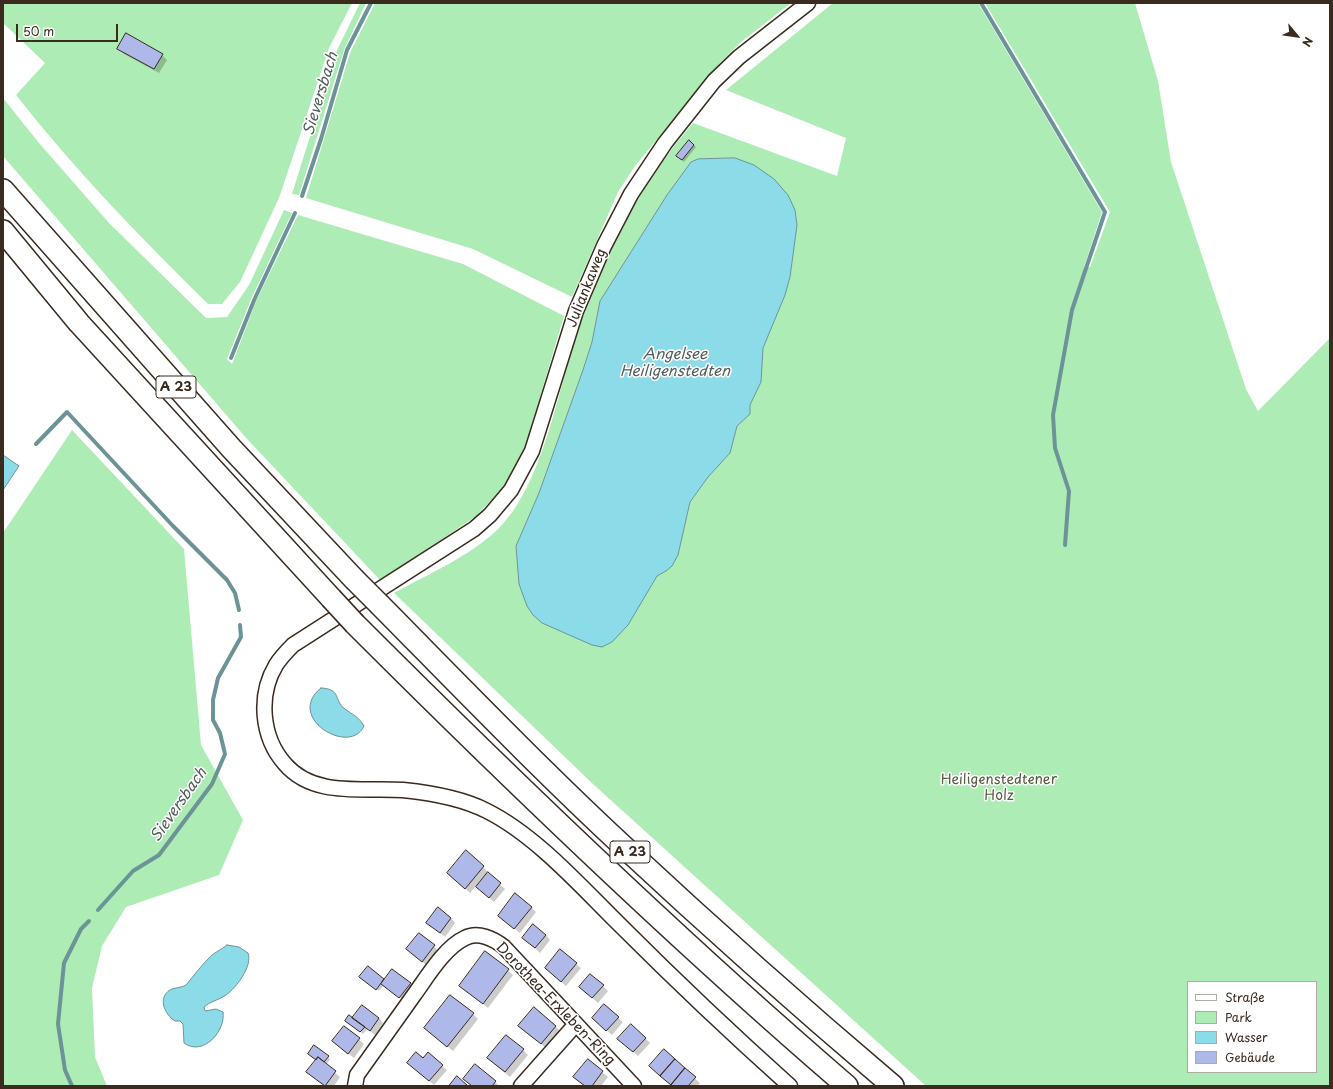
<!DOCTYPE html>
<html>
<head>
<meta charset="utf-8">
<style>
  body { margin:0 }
  #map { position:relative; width:1333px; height:1089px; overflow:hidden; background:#fff; font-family:"Playpen Sans",sans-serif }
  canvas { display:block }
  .frame { position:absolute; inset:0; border:4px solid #3b2a1e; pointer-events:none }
  .legend { position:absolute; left:1187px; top:981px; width:130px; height:92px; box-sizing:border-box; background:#fff; border:1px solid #b1aaa5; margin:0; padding:5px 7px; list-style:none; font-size:12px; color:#3b2a1e }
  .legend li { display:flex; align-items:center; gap:8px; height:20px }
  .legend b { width:20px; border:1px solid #b1aaa5 }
  .north { position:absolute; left:1277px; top:16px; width:40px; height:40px; -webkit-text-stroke:3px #fff; paint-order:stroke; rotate:119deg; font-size:11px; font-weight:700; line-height:16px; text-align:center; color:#3b2a1e }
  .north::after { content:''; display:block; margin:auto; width:14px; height:18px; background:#3b2a1e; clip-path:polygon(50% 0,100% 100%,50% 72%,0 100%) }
  .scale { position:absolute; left:16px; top:24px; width:102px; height:18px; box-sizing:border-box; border:2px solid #3b2a1e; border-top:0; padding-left:5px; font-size:12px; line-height:14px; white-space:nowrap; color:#3b2a1e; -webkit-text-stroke:3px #fff; paint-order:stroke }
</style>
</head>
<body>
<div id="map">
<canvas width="1333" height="1089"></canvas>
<div class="frame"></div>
<ul class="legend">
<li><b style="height:5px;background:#fff"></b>Straße</li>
<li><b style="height:11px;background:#adecb4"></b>Park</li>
<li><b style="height:11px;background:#8cdbe9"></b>Wasser</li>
<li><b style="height:11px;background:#aeb9e9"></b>Gebäude</li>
</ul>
<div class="north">N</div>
<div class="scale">50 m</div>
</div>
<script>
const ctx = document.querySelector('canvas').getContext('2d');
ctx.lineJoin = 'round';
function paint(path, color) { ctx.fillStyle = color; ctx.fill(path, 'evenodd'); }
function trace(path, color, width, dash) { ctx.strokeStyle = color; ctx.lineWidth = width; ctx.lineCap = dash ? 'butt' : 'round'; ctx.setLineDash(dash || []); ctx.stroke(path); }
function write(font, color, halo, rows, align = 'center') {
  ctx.font = font + ' "Playpen Sans",sans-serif'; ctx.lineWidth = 3; ctx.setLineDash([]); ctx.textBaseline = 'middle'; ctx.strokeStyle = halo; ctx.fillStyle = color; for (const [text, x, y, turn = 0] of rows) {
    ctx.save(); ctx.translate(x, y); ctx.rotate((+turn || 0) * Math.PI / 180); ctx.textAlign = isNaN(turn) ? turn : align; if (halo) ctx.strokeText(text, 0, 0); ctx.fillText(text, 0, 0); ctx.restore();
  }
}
paint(new Path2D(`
  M3,3H352L329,48L279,198L240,282L222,304H208C140,237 74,169 16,95L45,63L3,23Z
  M360,3H366L344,50L299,195L292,194L337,50Z
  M375,3H791L741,42L719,64L635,166L618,192L572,297L473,249L306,198L350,53Z
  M833,3H978L1102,212L1084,267H1090L1110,212L985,3H1135L1158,81L1171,162L1246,389L1258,411L1330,338V1086H926L593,784L394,593C428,574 471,556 499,528C546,481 560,378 582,316C606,245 644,180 693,123L837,176L846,138L726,90ZM735,158L795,210L797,225L790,277L763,348L761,382L750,405V414L737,426L730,453L708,477L690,502L678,555L666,571L657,576L636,609L519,584L516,546L539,493L583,370L592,342L600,301L667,195L691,162L698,159ZM1188,982H1316V1072H1188Z
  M3,98L39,143L109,223L206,318L227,317L249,285L284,210L292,213L252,297L227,359L232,364L257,299L298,215L463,264L564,316L525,447L506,485L476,516L381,581L247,439L3,156Z
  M72,430L184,549L201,745L243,820L219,875L126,907L102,946L92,988L95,1057L107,1086H3V533Z`), '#adecb4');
const water = new Path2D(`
  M735,158L754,165L774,179L788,195L795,210L797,225L790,277L785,295L763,348L761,382L750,405V414L737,426L730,453L708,477L690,502L678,555L672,566L666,571L657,576L628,625L612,642L602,647L592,645L542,623L533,615L527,606L519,584L516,546L539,493L583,370L592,342L600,301L667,195L691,162L698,159Z
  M3,455L19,466L3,490Z
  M321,688C342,689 333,700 345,709C353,715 359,717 364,726C350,757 284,717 321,688Z
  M227,945L239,947L248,953C253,966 236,988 226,995C219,1000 211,1001 204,1007L205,1011L216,1009L223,1012C226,1031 203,1057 184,1043L183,1024L180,1021H175C165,1015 157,998 170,990C175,987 183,988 187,984C194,975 201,966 209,958C213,953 221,950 227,945Z`);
paint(water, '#8cdbe9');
trace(water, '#6c9498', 1);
paint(new Path2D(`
  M119,49L162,55L167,60L159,73L124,54Z
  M689,141L696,147L684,162L679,158Z
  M483,867L488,872L487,873L505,889L494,902L476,886L470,893L448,873Z
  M531,907L536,912L520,933L499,916Z
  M451,918L455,923L445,937L432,927Z
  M419,934L439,951L427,966L407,949Z
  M546,935L550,940L540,953L528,942Z
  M486,953L513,975L488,1008L466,990Z
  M576,964L581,968L566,986L551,973Z
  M368,967L385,980L410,984L415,989L405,1002L384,985L379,991L363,979Z
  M603,986L608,991L598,1003L585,992Z
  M473,1014L478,1019L453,1051L425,1028Z
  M379,1018L383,1023L375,1035L367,1029L363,1034L349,1023Z
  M618,1018L623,1022L612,1035L598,1023Z
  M555,1026L560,1031L546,1048L525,1031Z
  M344,1027L364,1044L354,1058L338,1046Z
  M645,1038L650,1043L638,1056L624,1043Z
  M523,1050L528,1055L510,1077L493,1063Z
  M664,1051L700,1083L697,1086H673Z
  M328,1057L330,1059L326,1065L340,1077L334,1086H325L308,1072L317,1060Z
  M423,1060L442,1066L447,1070L434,1085L413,1067Z
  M588,1060L608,1077L601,1086H585Z
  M475,1066L495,1082L499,1086H472Z`), '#0003');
trace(new Path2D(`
  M981,3L1105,212L1072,310L1053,415L1055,448L1069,491L1065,545
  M302,196L321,139L347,50L371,3
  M231,358L255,298L295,213
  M36,444L67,412L173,526L227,580L235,593L239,610
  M98,910L133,871L159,855L212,784L225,754L220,733L213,720V700L218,678L241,637L240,625
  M72,1086L65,1070L58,1024L64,963L81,929L89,921`), '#6c9498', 4);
const building = new Path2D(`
  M126,33L163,54L154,69L117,49Z
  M689,140L694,145L682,160L676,156Z
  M466,850L484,866L465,889L447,873Z
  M488,872L501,883L489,898L476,887Z
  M515,893L532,907L514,929L498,916Z
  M438,907L451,918L440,933L426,923Z
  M533,924L546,935L535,948L522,938Z
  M419,933L435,945L422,962L406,949Z
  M560,949L577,963L561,982L545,968Z
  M485,951L509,969L483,1004L459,986Z
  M368,966L384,979L376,990L359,977Z
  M392,969L411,983L399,998L381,984Z
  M590,974L604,985L592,998L579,987Z
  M450,995L474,1013L447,1047L424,1028Z
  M604,1004L619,1017L606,1031L592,1018Z
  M362,1005L379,1018L370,1031L352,1018Z
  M534,1007L556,1026L541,1044L518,1026Z
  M349,1015L365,1027L360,1032L345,1021Z
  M631,1024L646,1038L633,1052L617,1039Z
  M344,1026L360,1038L348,1054L332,1041Z
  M506,1035L524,1049L505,1072L487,1058Z
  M314,1045L329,1056L324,1062L318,1057L316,1060L308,1054Z
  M664,1049L675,1059L660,1076L649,1066Z
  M416,1052L423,1058L428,1052L443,1065L429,1081L407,1063Z
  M318,1057L336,1071L325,1086L306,1072Z
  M588,1059L603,1071L592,1086H585L573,1077Z
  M675,1059L685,1068L671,1085L660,1076Z
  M475,1064L496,1081L492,1086H472L463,1079Z
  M685,1068L696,1077L688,1086H672L671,1085Z
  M457,1076L468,1086H449Z`);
paint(building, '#aeb9e9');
trace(building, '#3b2a1e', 1);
const minor = new Path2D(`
  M355,1086L357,1075C376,1048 395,1022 414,995C427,977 445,947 465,938C478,931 494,939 504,947L634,1086
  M521,1086L576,1024
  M790,1086C733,1035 677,982 622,927C583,889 537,836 487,811C462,798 432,793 403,790C364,787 314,798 285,764C261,737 258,695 276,665C281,657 287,651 293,645L474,529L490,515L511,490L532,451L576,311L604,246L631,194L665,143L714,81L739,57L808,3`);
const highway = new Path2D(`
  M3,190L231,448L354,579
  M3,231L79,323L331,598
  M380,605C460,686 540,769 623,846C711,928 801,1008 893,1086
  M355,624C514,783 676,939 847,1086`);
trace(minor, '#3b2a1e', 17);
trace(highway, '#3b2a1e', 24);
trace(minor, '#fff', 14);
trace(highway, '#fff', 21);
const highwayBridge = new Path2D(`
  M354,579L380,605
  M331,598L355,624`);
trace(highwayBridge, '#3b2a1e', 24, []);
trace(highwayBridge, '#fff', 21);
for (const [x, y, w] of [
  [176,387,40],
  [630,852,40]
]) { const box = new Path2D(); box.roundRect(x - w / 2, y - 11, w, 22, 3); ctx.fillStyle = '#fff'; ctx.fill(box); trace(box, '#3b2a1e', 1); }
write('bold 13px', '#3b2a1e', null, [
  ["A 23",176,387],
  ["A 23",630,852]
]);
write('14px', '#3b2a1e', '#fff', [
  ["Juliankaweg",587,288,-68],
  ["Dorothea-Erxleben-Ring",555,1004,46]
]);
write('14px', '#585a44', '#fff', [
  ["Heiligenstedtener",999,780],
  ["Holz",999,796]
]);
write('italic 15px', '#535f5b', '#fff', [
  ["Sieversbach",321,94,-73],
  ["Angelsee",675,355],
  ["Heiligenstedten",675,372],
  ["Sieversbach",179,805,-55]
]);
</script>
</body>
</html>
